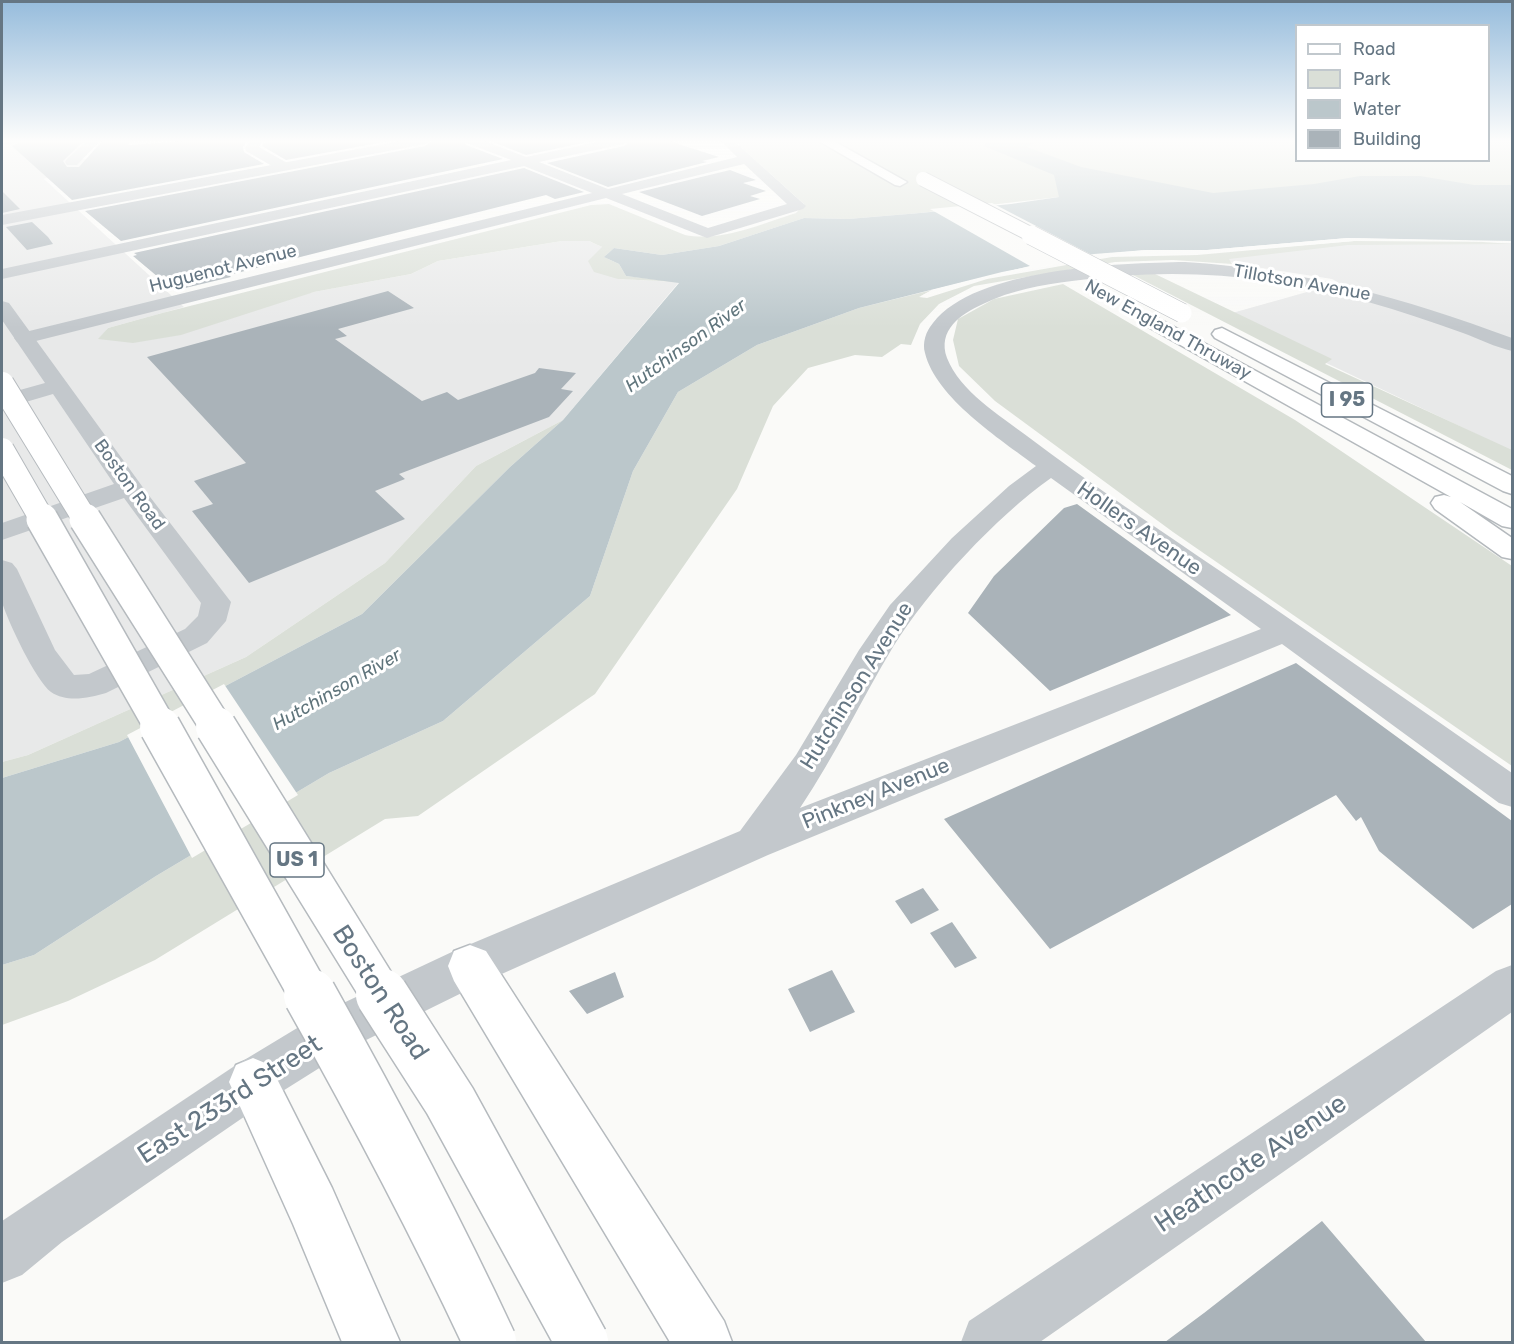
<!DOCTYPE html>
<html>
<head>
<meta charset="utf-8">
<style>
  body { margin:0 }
  #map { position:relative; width:1514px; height:1344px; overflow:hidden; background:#fafaf8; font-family:Rubik,sans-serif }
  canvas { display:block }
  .frame { position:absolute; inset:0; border:3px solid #657683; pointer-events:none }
  .legend { position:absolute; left:1295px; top:24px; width:195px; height:138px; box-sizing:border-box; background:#fff; border:2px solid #c1c8cd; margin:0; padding:8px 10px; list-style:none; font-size:18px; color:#657683 }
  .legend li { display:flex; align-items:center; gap:12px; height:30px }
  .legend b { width:30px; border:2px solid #c1c8cd }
</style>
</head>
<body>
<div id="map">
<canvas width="1514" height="1344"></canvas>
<div class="frame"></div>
<ul class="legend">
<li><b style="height:8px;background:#fff"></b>Road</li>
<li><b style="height:16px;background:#dadfd7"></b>Park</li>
<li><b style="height:16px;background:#bbc7cb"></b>Water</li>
<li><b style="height:16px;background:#aab3b9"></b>Building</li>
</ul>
</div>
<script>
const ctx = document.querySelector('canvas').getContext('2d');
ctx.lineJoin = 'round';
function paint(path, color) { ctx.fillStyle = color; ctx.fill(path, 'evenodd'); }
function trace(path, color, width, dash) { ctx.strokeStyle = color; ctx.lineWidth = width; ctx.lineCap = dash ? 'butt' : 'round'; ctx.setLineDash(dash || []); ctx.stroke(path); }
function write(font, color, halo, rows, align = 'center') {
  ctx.font = font + ' Rubik,sans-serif'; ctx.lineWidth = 6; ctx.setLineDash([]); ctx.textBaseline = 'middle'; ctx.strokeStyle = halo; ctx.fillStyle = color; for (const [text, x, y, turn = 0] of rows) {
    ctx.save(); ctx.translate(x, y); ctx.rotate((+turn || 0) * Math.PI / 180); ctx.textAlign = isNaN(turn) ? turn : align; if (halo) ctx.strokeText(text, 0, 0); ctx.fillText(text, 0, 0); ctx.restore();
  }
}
paint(new Path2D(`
  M2,140H99L81,159L160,154L152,163L70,168L44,179L184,307L108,328L99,339L314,292L411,274L438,261L562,241H589L602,247L618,279L679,282L563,420L476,466L385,563L246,657L28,755L2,762Z
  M1420,242L1512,243V451L1225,315L1339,283L1332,279L1236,264L1217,257L1348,243Z`), '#e8e9e9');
paint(new Path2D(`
  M733,140H1296V160H1488L1489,140H1512V199L1059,197L920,213L848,219L804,218L719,246L662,255L614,248L604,257L619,264L626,276L679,282L618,279L594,272L588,261L602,247L589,241H562L438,261L411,274L314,292L181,335L133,343L98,339L108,328L162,313L591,205L609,204L685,235C722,242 761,224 796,213L804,204Z
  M1354,241H1468L1512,244L1348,245L1229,259L1232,264L1173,260L1115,262L974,286L939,304L920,324L911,345L901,344L882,357L855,355L808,368L773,406L737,489L595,694L418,816L385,819L155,960L68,1001L2,1025V965L34,955L156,876L329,773L443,721L590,596L633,471L678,392L757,345L859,308L932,290L919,297L927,298L987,279L1112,257L1197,255Z
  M1153,273L1332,359L1325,364L1512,450V470L1131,274Z
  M1063,284L1295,420L1512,566V766L1173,532L995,401L959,366L953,340L958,319L994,299Z
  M563,420L510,467L362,614L119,742L2,778V762L28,755L246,657L385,563L476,466Z`), '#dadfd7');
paint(new Path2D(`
  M986,140H1041L1027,147L1081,167L1213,193L1314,184L1360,176H1420L1474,185H1512V241L1348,238L1207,250H1146L1094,254L1002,272L859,308L757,345L678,392L633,471L590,596L443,721L329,773L156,876L34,955L2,965V778L119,742L362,614L510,467L563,420L679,283L626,276L619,264L604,257L614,248L662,255L719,246L804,218L848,219L920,213L1011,204L1059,197L1054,175L984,146Z`), '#bbc7cb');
paint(new Path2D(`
  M992,203L1092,255L1146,250H1207L1348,238L1512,242L1354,241L1207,253H1146L1095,257L1002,274L921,296L932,290L1030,266L930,209Z
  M224,684L298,795L192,858L127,735Z`), '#fafaf8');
paint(new Path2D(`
  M62,140H85L63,161L67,167H79L103,140H132L128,145L201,140H248L243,147L244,152L264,164L72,200L12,146L20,142Z
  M266,140H395L286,160L262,146Z
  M433,140H463L466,145L503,159L121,241L85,211L425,146Z
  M488,140H597L526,155Z
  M632,140H666L719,157L702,161L707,162L608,187L547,163L624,146Z
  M524,168L584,192L555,199L546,195L229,275L231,277L181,289L164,275L158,277L133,256L137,255L134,253Z
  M730,170L756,180L743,183L766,191L750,196L760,199L702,216L639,192Z
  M2,191L20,209L2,213Z
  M32,222L48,237L53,244L27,250L6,227Z
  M388,291L414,308L338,329L347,336L335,339L422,401L447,392L458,400L535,373L539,368L576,373L561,389L573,391L549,417L399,474L405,479L375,491L405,519L249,583L192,511L213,504L194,481L246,463L147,357Z
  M1077,504L1231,615L1050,691L968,613L994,576L1064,508Z
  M1296,663L1512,821V904L1473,929L1379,851L1361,817L1356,821L1336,795L1050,949L944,819Z
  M923,888L939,910L911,924L895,901Z
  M952,922L977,958L955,968L930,933Z
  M832,970L855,1012L810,1032L788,989Z
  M615,972L624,997L587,1014L569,991Z
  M1322,1221L1426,1342H1165L1204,1313Z`), '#aab3b9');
const primary = new Path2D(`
  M470,945L486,951L724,1321L732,1342H670L454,981L448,966L454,951Z
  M253,1058L270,1065L332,1188L400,1342H342L293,1224L229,1082L236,1065Z`);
const motorway = new Path2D(`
  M817,140H832L907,182L900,186L895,185Z
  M1150,314L1512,509V528L1502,526L1460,502L1512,538V559L1502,557L1435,509L1431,503L1435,497L1444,495L1451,497L1143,324L1140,320L1143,316Z
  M1222,328L1512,476V494L1503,491L1215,338L1212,334L1215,330Z`);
trace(primary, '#b5babe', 3);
trace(motorway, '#b4b9bd', 3);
paint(new Path2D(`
  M2,140H19L17,143L2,145Z
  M88,140H101L77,165H67L65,162L67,159Z
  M251,140H264L259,147L289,164L291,167L289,170H279L246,151L245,148Z
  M465,140H482L526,157L607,140H630L624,144L539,162L608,189L737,157L720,140H733L806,206L803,209L707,238L606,198L24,344L17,342L14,338L17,334L592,193L524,166L2,279V269L511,160L467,143ZM744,164L787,204L708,228L622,194Z
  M1512,965V1012L1040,1342H961L969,1321L1496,971Z`), '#c3c8cc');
paint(new Path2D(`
  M406,140H431L425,144L2,225V215Z
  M1185,262C1301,269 1404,298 1512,338V351C1495,347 1479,339 1463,333C1432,322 1400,311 1368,302C1270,274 1173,267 1072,281C1042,285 1011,290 983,304C961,314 937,330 947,358C960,391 999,415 1027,436C1090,484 1157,528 1223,573C1319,639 1416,706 1512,773V807L1499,803L1282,644L768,855L486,981L356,1045L270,1099L62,1242L22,1275L2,1283V1221L236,1065L322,1013L454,951L740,831L796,755L859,650L890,605L952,538L1009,486L1036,466C1000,439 936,398 925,353C922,343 926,331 933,323C975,268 1119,263 1185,262ZM1051,478L1261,629L800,808C835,756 861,700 893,647C928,590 997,516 1051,478Z
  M2,301L9,303L147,493L231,602L226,621L207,643L106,693C89,698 67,703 51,692C36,681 8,622 2,602C0,590 2,573 2,560L12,563L17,569L55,650L74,675L89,674L185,629L198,616L201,603L124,498L2,540V523L114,484L53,394L2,409V395L45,383L2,320Z`), '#c3c8cc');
paint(primary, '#fff');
paint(motorway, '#fff');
const primaryBridgeFar3 = new Path2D(`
  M2,384L86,521
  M2,450L43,521`);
const primaryBridgeFar2 = new Path2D(`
  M42,519L161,728
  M85,519L217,728`);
const primaryBridgeFar1 = new Path2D(`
  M160,727L311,997
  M216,727L383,997`);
const primaryBridge = new Path2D(`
  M310,995C374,1109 435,1224 490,1342
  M382,995L450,1101L582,1342`);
const motorwayBridgeFar1 = new Path2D(`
  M923,179L1034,236`);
const motorwayBridge = new Path2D(`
  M1031,235L1182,313`);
trace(primaryBridgeFar3, '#b5babe', 26, []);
trace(primaryBridgeFar2, '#b5babe', 34, []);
trace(primaryBridgeFar1, '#b5babe', 43, []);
trace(primaryBridge, '#b5babe', 55, []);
trace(motorwayBridgeFar1, '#b4b9bd', 16, []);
trace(motorwayBridge, '#b4b9bd', 20, []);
trace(primaryBridgeFar3, '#fff', 24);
trace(primaryBridgeFar2, '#fff', 31);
trace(primaryBridgeFar1, '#fff', 40);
trace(primaryBridge, '#fff', 52);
trace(motorwayBridgeFar1, '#fff', 14);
trace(motorwayBridge, '#fff', 19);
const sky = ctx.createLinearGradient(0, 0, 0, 328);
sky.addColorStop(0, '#96bcdc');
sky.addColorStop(0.43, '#fdfdfc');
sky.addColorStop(1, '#fdfdfc00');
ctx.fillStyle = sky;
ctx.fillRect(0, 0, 1514, 328);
write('18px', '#657683', '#fff', [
  ["Huguenot Avenue",223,269,-14],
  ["Tillotson Avenue",1302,283,10],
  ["New England Thruway",1168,330,29],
  ["Boston Road",129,485,54]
]);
write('italic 18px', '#60757c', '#fff', [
  ["Hutchinson River",686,346,-36],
  ["Hutchinson River",337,690,-30]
]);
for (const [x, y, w] of [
  [1347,400,51],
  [297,860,54]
]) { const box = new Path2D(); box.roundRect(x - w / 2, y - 17, w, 34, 4.5); ctx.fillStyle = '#fff'; ctx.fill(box); trace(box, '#657683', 1.5); }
write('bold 20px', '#657683', null, [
  ["I 95",1347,400],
  ["US 1",297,860]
]);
write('21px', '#657683', '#fff', [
  ["Hollers Avenue",1139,529,35],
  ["Hutchinson Avenue",857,686,-58],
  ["Pinkney Avenue",876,794,-22]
]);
write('26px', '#657683', '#fff', [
  ["Boston Road",380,993,57],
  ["East 233rd Street",230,1100,-33],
  ["Heathcote Avenue",1251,1164,-34]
]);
</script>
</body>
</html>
